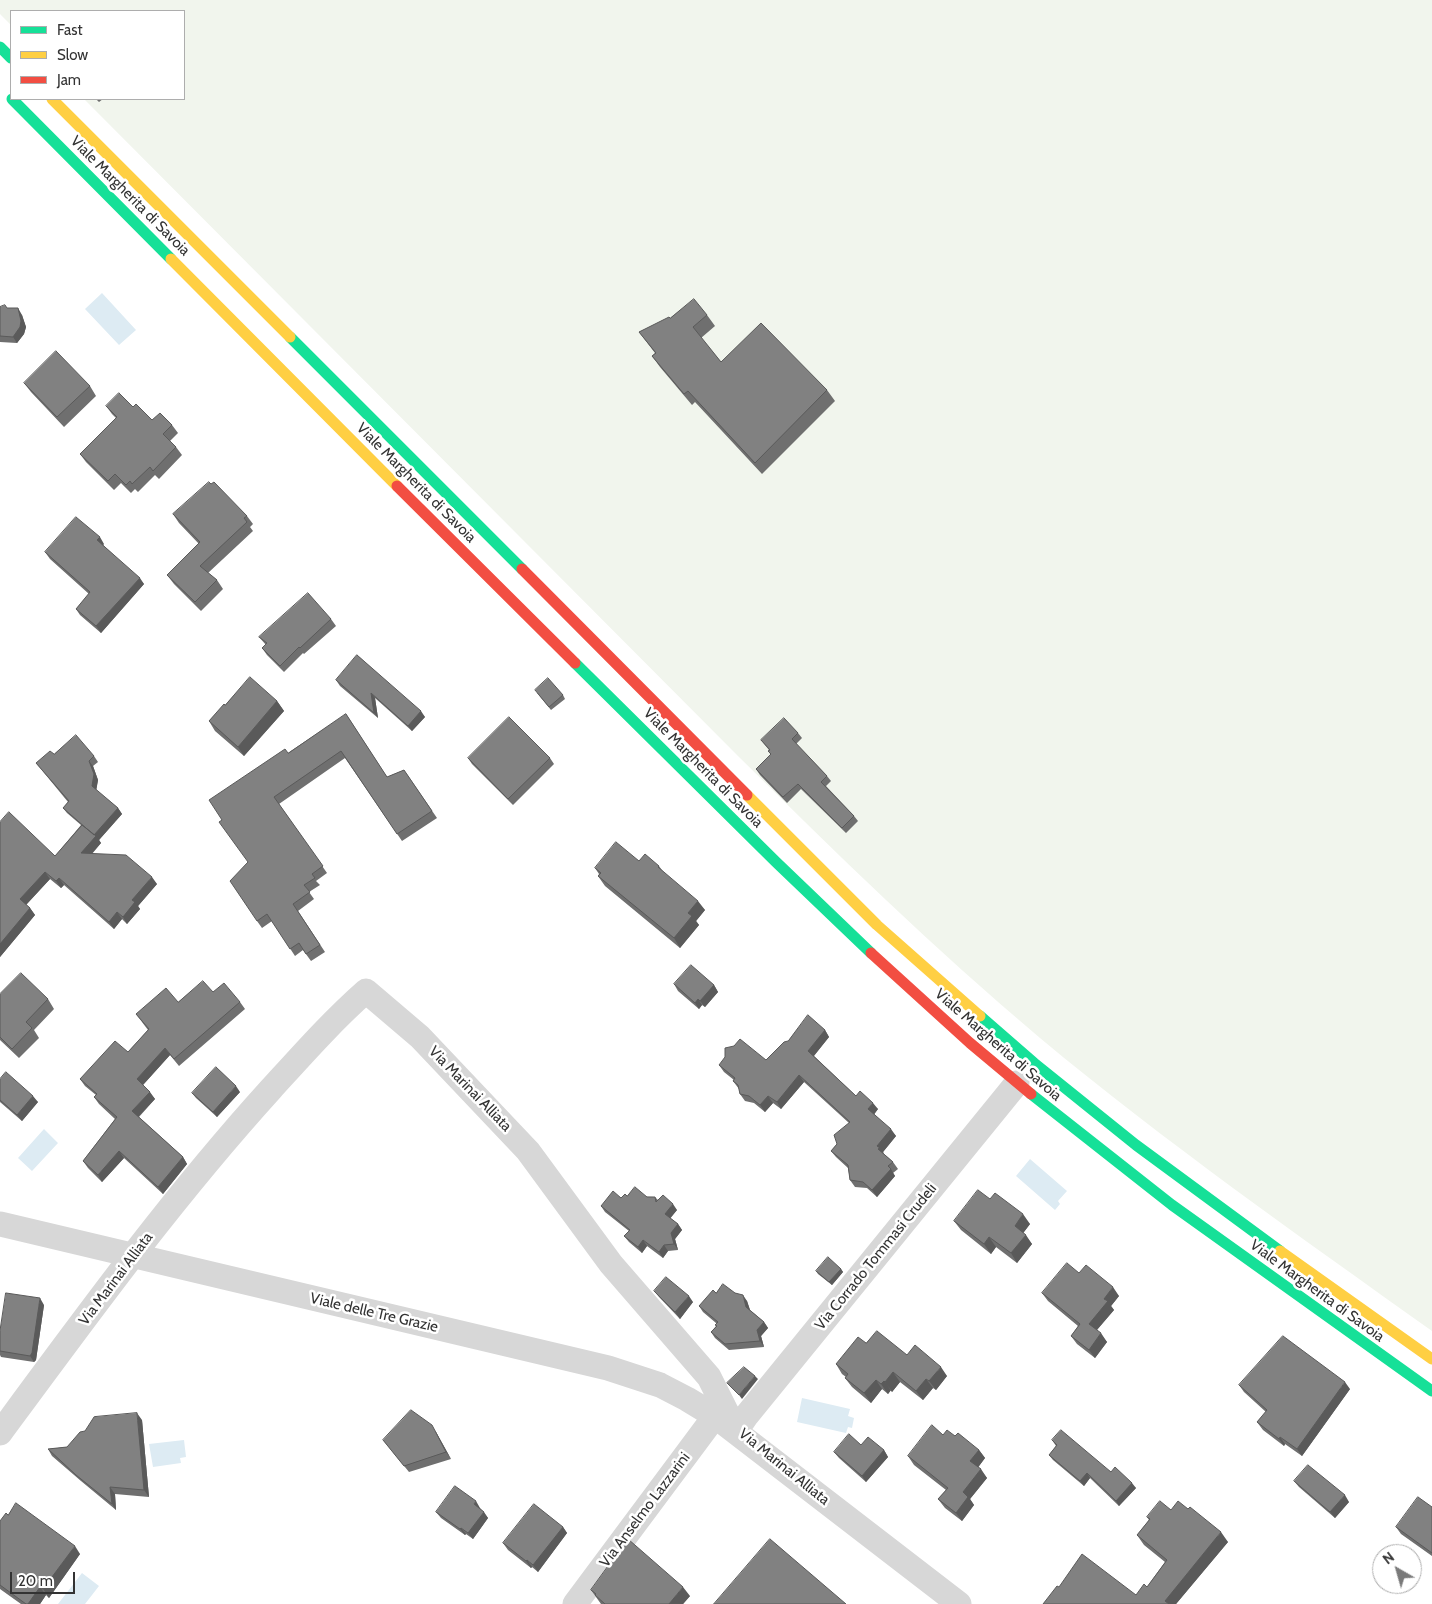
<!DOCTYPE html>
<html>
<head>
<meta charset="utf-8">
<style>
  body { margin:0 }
  #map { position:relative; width:1432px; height:1604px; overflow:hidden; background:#fff; font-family:Cabin,sans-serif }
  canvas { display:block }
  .legend { position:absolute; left:10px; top:10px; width:175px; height:90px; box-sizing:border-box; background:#fff; border:1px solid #adadad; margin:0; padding:6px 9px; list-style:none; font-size:15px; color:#333 }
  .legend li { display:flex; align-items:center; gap:10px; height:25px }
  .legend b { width:25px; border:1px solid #adadad }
  .north { position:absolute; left:1372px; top:1544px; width:50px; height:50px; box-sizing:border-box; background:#fff; border:1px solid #adadad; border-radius:50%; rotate:322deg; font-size:14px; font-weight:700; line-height:20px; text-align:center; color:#333 }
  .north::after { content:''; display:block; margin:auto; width:18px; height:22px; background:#7a7a7a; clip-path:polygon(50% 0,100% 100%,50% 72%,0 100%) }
  .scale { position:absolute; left:10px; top:1572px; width:65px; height:22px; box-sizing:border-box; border:2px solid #333; border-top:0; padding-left:6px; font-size:15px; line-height:18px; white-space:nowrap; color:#333; -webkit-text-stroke:4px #fff; paint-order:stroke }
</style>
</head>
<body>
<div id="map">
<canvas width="1432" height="1604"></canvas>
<ul class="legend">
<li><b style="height:6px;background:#16e098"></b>Fast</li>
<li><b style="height:6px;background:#ffcf43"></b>Slow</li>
<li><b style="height:6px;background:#f24e42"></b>Jam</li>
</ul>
<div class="north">N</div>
<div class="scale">20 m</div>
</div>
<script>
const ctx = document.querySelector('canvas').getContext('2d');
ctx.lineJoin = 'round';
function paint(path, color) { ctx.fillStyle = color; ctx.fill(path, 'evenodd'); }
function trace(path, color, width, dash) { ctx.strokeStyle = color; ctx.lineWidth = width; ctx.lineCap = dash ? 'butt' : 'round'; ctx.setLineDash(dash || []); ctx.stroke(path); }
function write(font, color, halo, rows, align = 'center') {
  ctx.font = font + ' Cabin,sans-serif'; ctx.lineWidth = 5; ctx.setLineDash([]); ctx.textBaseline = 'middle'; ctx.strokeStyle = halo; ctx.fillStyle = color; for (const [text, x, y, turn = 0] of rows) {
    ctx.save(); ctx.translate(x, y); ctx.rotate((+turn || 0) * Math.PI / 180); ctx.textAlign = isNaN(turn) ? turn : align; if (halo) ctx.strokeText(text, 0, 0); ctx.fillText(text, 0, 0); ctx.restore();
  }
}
paint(new Path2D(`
  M0,0H1432V1331C1299,1236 1165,1142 1040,1038C934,949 836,853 738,756L84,99H184V11H11V25L0,14Z`), '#f1f5ed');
paint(new Path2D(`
  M102,293L136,330L119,345L85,309Z
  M44,1129L58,1143L32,1171L18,1158Z
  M1030,1159L1067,1191L1058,1201L1060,1204L1055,1210L1016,1176Z
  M802,1398L850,1409L848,1416L854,1418L852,1428L848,1427L846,1433L797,1422Z
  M184,1440L186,1457L180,1458L181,1463L153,1467L149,1444Z
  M82,1573L99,1586L85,1604H58Z`), '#ddebf3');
trace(new Path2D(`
  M0,1224L608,1368L660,1385L687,1399L715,1416L959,1604
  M736,1431L747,1415L1017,1083
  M0,1433C87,1315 173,1197 271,1089C302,1055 332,1021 366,991L420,1037L528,1151L611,1264L709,1377L736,1431
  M575,1604L715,1416`), '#d7d7d7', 25);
trace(new Path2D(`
  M0,47L11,58
  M12,99L171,259
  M290,337L522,569
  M575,663L776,862L871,953
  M980,1016L1034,1063L1136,1145L1280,1251
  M1031,1094L1172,1205L1432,1391`), '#16e098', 11);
trace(new Path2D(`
  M52,99L290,337
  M171,259L397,486
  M747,795L877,925L980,1016
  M1280,1251L1432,1359`), '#ffcf43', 11);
trace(new Path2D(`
  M397,486L575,663
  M522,569L747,795
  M871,953L970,1043L1031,1094`), '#f24e42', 11);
paint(new Path2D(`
  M96,99H103L99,102Z
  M0,307L7,308L22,315L26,327L24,334L17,343L0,342Z
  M707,315L715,326L701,338L721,362L827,390L835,401L762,474L695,402L692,405L660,367L652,356L655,353L639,332L670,318Z
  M24,383L90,386L96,396L64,427L31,392Z
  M106,406L133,407L152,420L172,425L178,433L170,441L176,447L182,455L159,479L155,475L138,492L135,489L131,493L121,483L114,490L86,462L80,454L116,418L112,414Z
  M211,484L247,516L253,524L250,527L253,531L208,573L217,580L223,589L201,611L174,584L167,575L199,544L179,523L173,514Z
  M104,544L103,545L144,584L101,633L80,615L76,609L89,594L50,559L45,552Z
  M331,619L336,626L304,654L303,653L284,672L267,655L262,648L266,645L259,637Z
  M357,655L425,717L412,731L375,698L378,718L340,686L336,680Z
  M537,693L563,695L565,699L551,710Z
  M277,701L284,711L244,756L215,731L209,721L225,705Z
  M346,714L387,777L404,770L437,818L402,841L345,758L279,804L327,873L316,881L320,885L309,892L314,899L298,911L325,952L311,961L303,950L295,956L272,921L262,928L257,921L248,862L288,753Z
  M798,733L802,738L796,744L827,776L831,781L826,786L854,816L858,821L846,833L801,789L787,803L760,775L756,769L771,755L768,751L769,750L761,740Z
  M54,754L94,756L98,762L93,766L98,780L96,790L118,808L122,814L99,840L101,843L92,854L157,884L138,906L140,909L127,924L122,919L114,929L64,885L61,888L50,879L26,905L30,908L35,915L0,957V822L55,856L81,825L67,813L63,808L68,802L36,763Z
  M468,758H550L554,764L513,805L472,764Z
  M639,861L659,866L664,873L705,910L696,921L699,925L680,948L605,886L598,876L599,874L595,868Z
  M674,984L714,985L718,992L705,1007L702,1005L699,1009L678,991Z
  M213,992L240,1002L245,1009L179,1066L170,1055L143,1085L155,1099L139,1117L183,1157L187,1164L163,1194L124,1158L102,1182L88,1168L83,1161L115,1119L99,1104L94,1097L96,1095L85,1086L80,1079L128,1052L148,1030L136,1014Z
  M0,994L48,999L54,1009L34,1030L39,1038L19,1058L0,1040Z
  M825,1030L829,1037L814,1056L856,1096L878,1109L874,1114L896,1136L883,1152L884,1154L893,1162L898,1169L893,1173L895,1176L877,1197L867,1188L855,1187L850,1180L848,1168L836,1157L831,1151L837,1144L849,1123L804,1082L781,1109L773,1103L765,1112L754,1103L745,1101L740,1094L739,1089L733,1081L734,1080L724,1072L719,1065L766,1060Z
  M0,1079L38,1102L22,1121L0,1102Z
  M240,1092L217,1117L196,1098L192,1093Z
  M627,1196L655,1197L658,1200L677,1210L670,1218L678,1224L682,1230L675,1239L678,1250L668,1251L663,1258L647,1246L642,1253L629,1242L624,1236L629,1231L605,1212L601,1206Z
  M990,1199L1030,1224L1023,1233L1032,1244L1017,1263L996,1247L991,1254L961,1230L954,1221Z
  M841,1269L843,1272L832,1285L818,1274L816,1271Z
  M1079,1273L1119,1296L1111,1306L1114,1310L1097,1330L1107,1342L1095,1358L1077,1344L1071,1336L1078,1326L1048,1301L1042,1293Z
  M654,1291L693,1302L680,1319L659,1297Z
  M716,1293H735L747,1301L750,1310L764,1322L768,1328L761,1336L764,1347L729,1350L715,1338L711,1332L716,1326V1323L703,1312L699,1306Z
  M44,1305L36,1360L34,1362L1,1357L0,1355V1331Z
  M866,1343L907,1355L947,1376L936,1390L933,1388L923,1400L900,1382L892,1392L891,1390L888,1394L882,1389L871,1403L852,1387L845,1378L846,1377L842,1374L836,1364Z
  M1239,1385L1350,1389L1302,1456L1285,1444L1284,1446L1263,1430L1257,1422L1266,1412L1244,1392Z
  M142,1420L149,1497L115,1494L116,1510L81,1481L52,1456L48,1449L67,1447L85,1431Z
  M436,1432L451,1459L409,1472L383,1440Z
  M943,1435L955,1436L979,1450L985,1458L978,1467L987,1478L970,1499L974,1505L962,1521L945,1508L938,1499L946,1490L914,1465L908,1456Z
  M1052,1440L1111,1472L1136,1488L1119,1506L1090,1478L1084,1486L1053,1460L1049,1455L1056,1446Z
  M861,1445L884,1450L888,1457L866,1482L839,1458L834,1452Z
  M1294,1481L1349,1502L1335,1518L1299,1487Z
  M1432,1507V1556L1401,1534L1396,1527Z
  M480,1508L488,1518L473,1539L466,1534L465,1535L441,1518L436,1512Z
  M1171,1510L1228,1542L1176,1604H1043L1059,1587L1136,1595L1147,1587L1165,1562L1144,1545L1137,1535L1149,1520L1147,1517Z
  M0,1521L80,1554L49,1598L46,1595L40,1604H21L0,1589Z
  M563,1527L567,1533L538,1572L532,1567L531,1568L508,1550L503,1543Z
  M591,1590L690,1596L683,1604H601Z`), '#6f6f6f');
paint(new Path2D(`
  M18,308L22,315L26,327L24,334L17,343L13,337Z
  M100,537L104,544L102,546L97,540Z
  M140,578L144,584L101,633L96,626Z
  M371,693L375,698L378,718L374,713Z
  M277,701L284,711L244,756L238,747Z
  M421,711L425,717L412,731L408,726Z
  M89,761L93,766L98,780L96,792L92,786Z
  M118,808L122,814L99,840L101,843L86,860L81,853L94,835Z
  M45,872L50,879L25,906L20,899Z
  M152,877L157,884L138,906L140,909L127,924L123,917L132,900Z
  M59,878L64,885L61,888L56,881Z
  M698,901L705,910L696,921L699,925L680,948L674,938L688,913Z
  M30,908L35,915L0,957V944Z
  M117,912L122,919L114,929L109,922Z
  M714,985L718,992L705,1007L700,1001Z
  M698,999L702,1005L699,1009L695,1003Z
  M825,1030L829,1037L812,1058L808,1051Z
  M165,1048L170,1055L142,1086L137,1079Z
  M799,1075L804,1082L781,1109L777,1102Z
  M236,1086L240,1092L217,1117L213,1112Z
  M150,1092L155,1099L137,1118L132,1111Z
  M33,1096L38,1102L22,1121L17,1115Z
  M768,1096L773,1103L765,1112L760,1105Z
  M873,1103L878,1109L873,1116L868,1109Z
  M891,1129L896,1136L883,1152L884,1154L878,1149L877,1146Z
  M119,1151L124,1158L102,1182L98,1175Z
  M183,1157L187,1164L163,1194L158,1187Z
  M891,1169L895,1176L877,1197L872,1190Z
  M673,1204L677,1210L669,1220L665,1214Z
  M1023,1214L1030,1224L1021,1236L1015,1226Z
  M678,1224L682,1230L675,1239L678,1250L674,1244L671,1233Z
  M1026,1235L1032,1244L1017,1263L1011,1253Z
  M989,1237L996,1247L991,1254L984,1244Z
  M643,1240L647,1246L642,1253L638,1247Z
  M664,1245L668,1251L663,1258L659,1252Z
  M841,1269L843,1272L832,1285L829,1282Z
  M1113,1287L1119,1296L1111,1306L1114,1310L1095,1332L1089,1324L1104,1299Z
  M743,1295L747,1301L751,1313L746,1307Z
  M689,1296L693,1302L680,1319L675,1312Z
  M40,1298L44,1305L36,1360L34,1362L30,1356Z
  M764,1322L768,1328L761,1336L764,1347L760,1341L757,1330Z
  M1101,1333L1107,1342L1095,1358L1089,1350Z
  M941,1367L947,1376L936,1390L929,1381Z
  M893,1372L900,1382L892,1392L885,1382Z
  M755,1376L758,1379L742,1399L739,1395Z
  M926,1379L933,1388L923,1400L916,1391Z
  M876,1380L882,1389L871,1403L864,1393Z
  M884,1381L891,1390L888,1394L881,1384Z
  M1345,1382L1350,1389L1302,1456L1297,1449Z
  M137,1413L142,1420L149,1497L144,1490Z
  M432,1425L436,1432L451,1459L446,1452Z
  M1280,1437L1285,1444L1284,1446L1279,1439Z
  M884,1450L888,1457L866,1482L862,1476Z
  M979,1450L985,1458L977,1469L970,1461Z
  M981,1469L987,1478L970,1499L974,1505L962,1521L956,1513L963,1492Z
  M1087,1473L1090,1478L1084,1486L1080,1481Z
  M1132,1483L1136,1488L1119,1506L1116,1501Z
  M110,1487L115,1494L116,1510L112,1504Z
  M1345,1495L1349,1502L1335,1518L1330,1512Z
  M476,1501L480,1508L478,1510L474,1504Z
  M484,1512L488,1518L473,1539L468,1533Z
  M563,1527L567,1533L538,1572L533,1565Z
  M461,1528L466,1534L465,1535L460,1529Z
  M1221,1532L1228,1542L1176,1604H1167L1165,1601Z
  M75,1546L80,1554L49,1598L43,1589Z
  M527,1560L532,1567L531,1568L526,1561Z
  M40,1587L46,1595L40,1604H28Z
  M683,1587L690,1596L683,1604H669Z`), '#5a5a5a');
const building = new Path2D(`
  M694,299L707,315L693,327L721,362L761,323L827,390L755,463L688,391L684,394L652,356L656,353L639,332L669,317L670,318Z
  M5,305L7,308H18L21,321L20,327L13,337L0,336V307Z
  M56,351L90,386L57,417L24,383Z
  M119,393L133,407L136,404L152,420L160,413L172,425L163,434L176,447L153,471L150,467L132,484L130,481L126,485L115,474L108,481L80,454L117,417L106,406Z
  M209,482L211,484L214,482L247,516L244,518L247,522L200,566L217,580L195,602L167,575L200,542L173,514Z
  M76,517L100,537L97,540L140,578L96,626L76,609L90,592L45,552Z
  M308,593L331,619L300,648L299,647L280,666L262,648L267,643L259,637Z
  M357,655L421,711L408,726L371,693L374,713L336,680Z
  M250,677L277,701L238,747L209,721L224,704L225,705Z
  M548,678L563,695L549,707L535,690Z
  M346,714L387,777L404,770L432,811L397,834L341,751L274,797L323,866L312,874L315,878L304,885L310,892L293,904L320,945L306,954L299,943L290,949L267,914L257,921L230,881L248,862L219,822L222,820L209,800L285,749L288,753Z
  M509,717L550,758L508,799L468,758Z
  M784,718L798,733L792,739L827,776L821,782L854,816L842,828L798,784L783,797L756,769L771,754L768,751L770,750L761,740Z
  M76,735L94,756L89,761L94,774L92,786L118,808L94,835L63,808L69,801L36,763L50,751L54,754Z
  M9,812L55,856L82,825L96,836L81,853L126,855L152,877L132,900L135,902L123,917L117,912L109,922L59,878L56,881L45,872L20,899L30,908L0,944V822Z
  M616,842L639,861L645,854L659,866L658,867L698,901L688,913L692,916L674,938L598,876L601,873L595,868Z
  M691,965L714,985L700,1001L698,999L695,1003L674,984Z
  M21,973L48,999L26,1022L32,1028L12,1049L0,1037V994Z
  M203,981L213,992L224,983L240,1002L174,1059L165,1048L137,1079L150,1092L132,1111L183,1157L158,1187L119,1151L98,1175L83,1161L117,1117L94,1097L97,1094L80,1079L115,1041L128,1052L149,1029L136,1014L166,988L178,1002Z
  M808,1015L825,1030L808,1051L856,1096L860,1091L873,1103L868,1109L891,1129L877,1146L880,1148L878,1149L893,1162L888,1166L891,1169L872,1190L863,1182L850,1180L848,1165L831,1151L837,1144L834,1135L850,1122L799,1075L777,1102L768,1096L760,1105L749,1096L740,1094L738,1085L733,1081L735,1078L719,1065L725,1057V1048L734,1046L740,1039L766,1060L784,1042L788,1041Z
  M216,1067L236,1086L213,1112L192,1093Z
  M6,1072L33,1096L17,1115L0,1100V1079Z
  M635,1187L647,1197H655L656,1202L663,1195L673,1204L665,1214L678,1224L671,1233L674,1244L664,1245L659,1252L643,1240L638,1247L624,1236L630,1230L601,1206L613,1191L621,1198L625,1194L627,1196Z
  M978,1190L990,1199L995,1193L1023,1214L1015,1226L1026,1235L1011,1253L989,1237L984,1244L954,1221Z
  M828,1257L841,1269L829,1282L816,1271Z
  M1067,1263L1079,1273L1086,1265L1113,1287L1104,1299L1108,1301L1089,1324L1101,1333L1089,1350L1071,1336L1080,1324L1042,1293Z
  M666,1277L689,1296L675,1312L654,1291Z
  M723,1284L735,1293L743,1295L746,1307L764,1322L757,1330L760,1341L725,1344L711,1332L717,1326L715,1325L718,1322L699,1306L713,1290L716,1293Z
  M6,1293L40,1298L32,1353L30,1356L0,1351V1331Z
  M877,1331L907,1355L915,1345L941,1367L929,1381L926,1379L916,1391L893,1372L885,1382L884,1381L881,1384L876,1380L864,1393L845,1378L848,1374L836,1364L858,1337L866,1343Z
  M1283,1336L1345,1382L1297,1449L1280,1437L1279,1439L1257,1422L1267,1410L1239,1385Z
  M744,1367L755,1376L739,1395L727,1383Z
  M411,1410L432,1425L446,1452L404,1466L383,1440Z
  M137,1413L144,1490L110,1487L112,1504L76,1475L48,1449L67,1447L80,1432L85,1431L94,1417Z
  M932,1425L943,1435L947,1430L955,1436L958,1433L979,1450L970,1461L981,1469L963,1492L968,1497L956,1513L938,1499L948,1488L908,1456Z
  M1061,1430L1111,1472L1115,1467L1132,1483L1116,1501L1087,1473L1080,1481L1049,1455L1057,1445L1052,1440Z
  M849,1434L861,1445L868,1437L884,1450L862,1476L834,1452Z
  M1308,1465L1345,1495L1330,1512L1294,1481Z
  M455,1486L476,1501L474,1504L484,1512L468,1533L461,1528L460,1529L436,1512Z
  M1418,1497L1432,1507V1553L1396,1527Z
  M1160,1501L1171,1510L1178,1501L1188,1509L1190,1507L1221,1532L1165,1601L1169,1604H1043L1057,1586L1059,1587L1082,1554L1136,1595L1144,1584L1147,1587L1167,1560L1137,1535L1150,1519L1147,1517Z
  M16,1503L75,1546L43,1589L40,1587L28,1604H26L0,1585V1521L6,1513L8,1515Z
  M534,1504L563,1527L533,1565L527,1560L526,1561L503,1543Z
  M628,1539L683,1587L669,1604H605L595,1595L596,1594L591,1590Z
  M770,1539L846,1604H714Z`);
paint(building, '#818181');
trace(building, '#5a5a5a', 1);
write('15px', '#333', '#fff', [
  ["Viale Margherita di Savoia",130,196,45],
  ["Viale Margherita di Savoia",416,483,45],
  ["Viale Margherita di Savoia",703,768,45],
  ["Viale Margherita di Savoia",998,1045,41],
  ["Via Marinai Alliata",470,1089,46],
  ["Via Corrado Tommasi Crudeli",876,1257,-51],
  ["Via Marinai Alliata",116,1279,-53],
  ["Viale Margherita di Savoia",1317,1291,36],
  ["Viale delle Tre Grazie",374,1313,13],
  ["Via Marinai Alliata",784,1467,39],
  ["Via Anselmo Lazzarini",645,1510,-53]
]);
</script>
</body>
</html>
